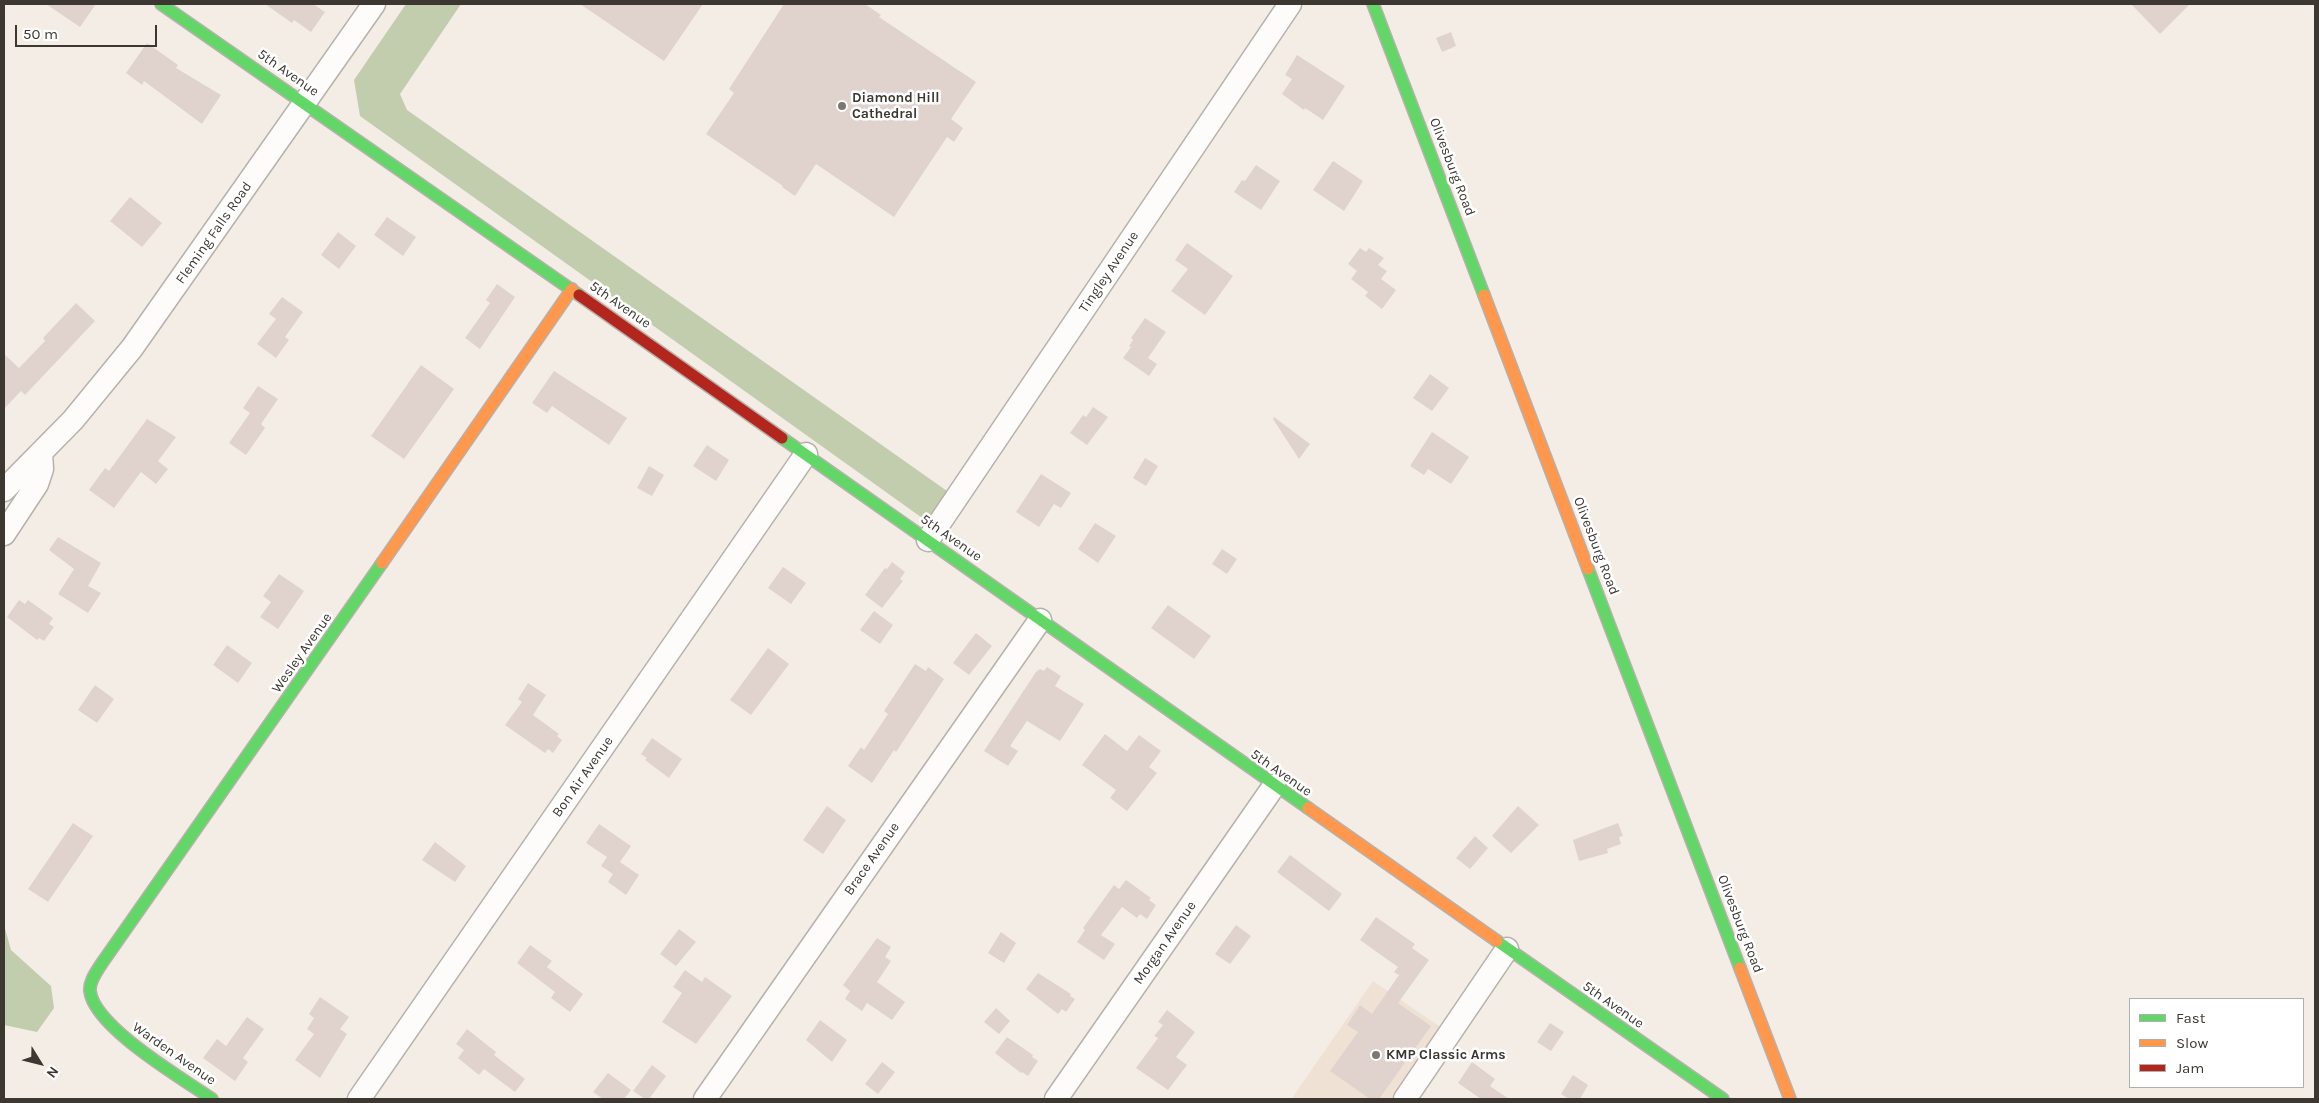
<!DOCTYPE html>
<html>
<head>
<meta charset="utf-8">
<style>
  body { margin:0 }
  #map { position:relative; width:2319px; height:1103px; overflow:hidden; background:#f4ede6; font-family:Karla,sans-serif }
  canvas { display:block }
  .frame { position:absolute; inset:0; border:5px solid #3d3732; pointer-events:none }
  .legend { position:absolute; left:2129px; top:998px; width:175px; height:90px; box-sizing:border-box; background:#fff; border:1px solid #b1afad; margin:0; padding:6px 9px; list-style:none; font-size:15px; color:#3d3732 }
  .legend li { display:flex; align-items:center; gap:10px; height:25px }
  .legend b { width:25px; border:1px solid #b1afad }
  .north { position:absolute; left:15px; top:1038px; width:50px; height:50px; -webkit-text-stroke:4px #fff; paint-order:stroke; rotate:126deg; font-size:14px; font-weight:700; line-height:20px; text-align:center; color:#3d3732 }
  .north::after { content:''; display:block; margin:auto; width:18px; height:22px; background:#3d3732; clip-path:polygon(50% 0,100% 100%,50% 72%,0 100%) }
  .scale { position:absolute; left:15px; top:25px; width:142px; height:22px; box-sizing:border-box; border:2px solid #3d3732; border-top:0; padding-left:6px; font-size:15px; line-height:18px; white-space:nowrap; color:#3d3732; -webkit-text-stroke:4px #fff; paint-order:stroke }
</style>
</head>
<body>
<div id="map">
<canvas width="2319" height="1103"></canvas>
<div class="frame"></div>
<ul class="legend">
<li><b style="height:6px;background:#63d668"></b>Fast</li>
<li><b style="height:6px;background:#ff974d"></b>Slow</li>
<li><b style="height:6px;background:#b3261e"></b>Jam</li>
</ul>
<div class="north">N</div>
<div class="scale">50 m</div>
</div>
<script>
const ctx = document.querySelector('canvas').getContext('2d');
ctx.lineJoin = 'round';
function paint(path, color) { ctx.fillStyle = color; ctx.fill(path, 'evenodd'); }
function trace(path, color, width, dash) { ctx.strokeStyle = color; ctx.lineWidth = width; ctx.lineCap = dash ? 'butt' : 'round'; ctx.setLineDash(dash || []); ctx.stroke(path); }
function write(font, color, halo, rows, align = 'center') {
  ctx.font = font + ' Karla,sans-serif'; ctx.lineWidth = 5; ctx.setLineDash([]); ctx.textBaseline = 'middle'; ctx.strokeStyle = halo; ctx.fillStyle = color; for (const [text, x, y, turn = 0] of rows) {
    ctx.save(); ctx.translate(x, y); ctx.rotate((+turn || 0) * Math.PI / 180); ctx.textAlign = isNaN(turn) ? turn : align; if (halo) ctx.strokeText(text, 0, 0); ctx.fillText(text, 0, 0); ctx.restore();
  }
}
paint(new Path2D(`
  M1373,981L1445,1030L1397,1099H1295L1292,1098Z`), '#efe2d5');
paint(new Path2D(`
  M406,4H461L400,94L407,110L947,491C948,503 935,516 925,520L360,116L354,80Z
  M4,925L11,950L51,986L54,1008L37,1032L4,1025Z`), '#c2cdad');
paint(new Path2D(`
  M46,4H96L80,27Z
  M265,4H313L325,12L311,32L294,20L292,23Z
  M580,4H703L664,61Z
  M784,4H865L881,15L879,17L976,82L951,119L963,128L954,142L947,137L894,217L816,164L795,196L782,187L783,186L706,134L734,93L729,89Z
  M2131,4H2190L2160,34Z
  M1451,32L1456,46L1442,52L1436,38Z
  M147,43L178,65L176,68L221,95L202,124L144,81L142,85L126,73Z
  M1297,55L1345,86L1323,120L1305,108L1304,110L1282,94L1292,79L1285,75Z
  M1333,161L1363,181L1344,211L1313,190Z
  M1256,165L1280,181L1261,210L1234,192L1242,180L1245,181Z
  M130,197L162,223L142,247L110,221Z
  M387,217L416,237L403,256L374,235Z
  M338,232L356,246L339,269L321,255Z
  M1187,243L1233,276L1205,315L1171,291L1188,269L1175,260Z
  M1360,248L1366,252L1369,248L1384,258L1378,265L1387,271L1381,279L1396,290L1382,309L1365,296L1368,292L1351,279L1357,271L1348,264Z
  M497,284L515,297L480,349L465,338L490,303L486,300Z
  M282,297L303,312L285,337L289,340L276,358L257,344L276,319L269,314Z
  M76,303L95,321L25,395L21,391L4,409V354L19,368L45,341L43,338Z
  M1145,318L1166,332L1148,358L1157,364L1149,376L1123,358L1131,347L1129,346L1133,340L1131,338Z
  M421,365L454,389L404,459L371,436Z
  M554,371L627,418L609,445L552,406L547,413L532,403Z
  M1430,374L1449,388L1432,411L1413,398Z
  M258,386L278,399L261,424L265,428L246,455L229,443L250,413L243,408Z
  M1093,407L1108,417L1087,445L1070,433L1083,415L1086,417Z
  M1274,417L1310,444L1299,459L1273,419Z
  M147,419L176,437L158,461L168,469L156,484L141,472L114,508L89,490L105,468L109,471Z
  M1432,432L1469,457L1451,484L1428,469L1424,475L1410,466Z
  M707,445L729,460L716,481L693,466Z
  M1145,458L1158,466L1146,486L1133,478Z
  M649,466L664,475L652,496L637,488Z
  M1041,474L1071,493L1061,508L1054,504L1039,527L1016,512Z
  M1095,523L1116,536L1098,563L1078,549Z
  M58,537L101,563L88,586L101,593L88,613L58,594L74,569L49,550Z
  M1222,549L1237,559L1227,574L1212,564Z
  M892,562L905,572L900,579L903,581L882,608L865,595L885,568L887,569Z
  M783,567L806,583L791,604L768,588Z
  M279,574L304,591L278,629L260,617L271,602L263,596Z
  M19,600L25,604L28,600L53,618L49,624L54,627L44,641L39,638L37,640L7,617Z
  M1168,605L1211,636L1194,659L1151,628Z
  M874,611L893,625L880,644L860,630Z
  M976,633L992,646L969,675L953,663Z
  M227,645L252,663L238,683L213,665Z
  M768,648L789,664L751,715L730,700Z
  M915,664L926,671L928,667L944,679L896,752L894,750L872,783L848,766L861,747L864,750L888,714L884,711Z
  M1047,667L1061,676L1055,686L1084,704L1060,741L1027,721L1010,746L1018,751L1008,766L984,751L1036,672L1040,669L1044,671Z
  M528,683L546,695L533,715L559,734L557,736L562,740L553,753L548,749L545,753L505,725L522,702L518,699Z
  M95,685L114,699L97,723L78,710Z
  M1105,734L1127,751L1139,735L1161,751L1149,767L1157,773L1127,811L1110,798L1116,790L1082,765Z
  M652,738L682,759L669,778L645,760L647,758L641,754Z
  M827,806L846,820L823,854L803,840Z
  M1518,806L1539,825L1511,853L1492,836Z
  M73,823L93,836L48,902L28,889Z
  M1618,823L1623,836L1619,837L1621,844L1607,849L1608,853L1579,861L1573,840Z
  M599,824L631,846L620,862L639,875L626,895L608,882L613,874L601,866L607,857L586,843Z
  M1475,836L1488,848L1470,869L1456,858Z
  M435,842L466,866L455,882L422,860Z
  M1290,855L1342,894L1329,911L1277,872Z
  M1126,880L1151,898L1149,900L1156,905L1147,919L1140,914L1137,918L1122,907L1101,935L1115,944L1104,960L1077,942L1085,930L1083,928L1114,885L1119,889Z
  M1376,917L1415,944L1412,948L1429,960L1398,1003L1431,1026L1379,1099H1370L1330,1071L1358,1032L1347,1025L1360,1005L1372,1014L1399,975L1394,972L1398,967L1360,940Z
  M1236,925L1251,936L1230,964L1215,954Z
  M679,929L696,942L676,966L660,954Z
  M1001,932L1016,943L1004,963L988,953Z
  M877,938L891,947L885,957L891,961L877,982L905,1002L892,1020L867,1003L862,1011L845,999L850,991L843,985Z
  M530,945L552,961L547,967L583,994L570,1012L551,998L555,992L517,963Z
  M685,970L702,982L705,977L732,996L696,1044L662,1022L682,993L673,987Z
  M1038,973L1071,994L1070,996L1075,999L1066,1012L1062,1009L1058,1014L1026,989Z
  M320,997L349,1017L340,1029L347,1034L320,1078L295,1060L314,1034L307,1029L314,1018L309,1014Z
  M996,1008L1010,1021L999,1034L984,1022Z
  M1167,1010L1195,1032L1176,1057L1187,1065L1168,1090L1136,1068L1158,1038L1154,1036L1163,1025L1158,1022Z
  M247,1017L264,1029L243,1058L248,1062L235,1081L203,1058L217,1039L226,1046Z
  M820,1020L847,1040L832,1062L806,1040Z
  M1550,1023L1564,1032L1551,1051L1537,1042Z
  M467,1029L496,1052L494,1055L525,1079L515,1092L484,1069L479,1075L458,1058L464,1050L456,1044Z
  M1007,1037L1033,1055L1032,1057L1038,1061L1028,1076L1022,1072L1021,1073L995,1053Z
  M882,1062L895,1072L878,1094L865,1084Z
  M1472,1062L1495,1079L1490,1086L1509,1099H1481L1458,1083Z
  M652,1065L666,1076L649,1099H645L633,1091Z
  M608,1073L631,1090L624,1099H603L593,1092Z
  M1573,1075L1588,1085L1580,1099H1569L1561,1094Z`), '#e0d3ce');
const street = new Path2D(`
  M4,490L73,420L132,348L374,4
  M4,534L37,484L42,469L41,453
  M928,540L1290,4
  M359,1099L806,454
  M705,1099L1040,620
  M1056,1099L1274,786
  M1405,1099L1507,949`);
const fast = new Path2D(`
  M161,4L579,295
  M1373,4L1484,295
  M782,438L1308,808
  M1588,569L1740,968
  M1497,941L1723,1099
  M212,1099C183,1079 94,1027 90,991C89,981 97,971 102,963L382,563`);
const slow = new Path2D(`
  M1484,295L1588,569
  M382,563L572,289
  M1308,808L1497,941
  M1740,968L1790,1099`);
const jam = new Path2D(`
  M579,295L782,438`);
trace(street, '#b7b1ac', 25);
trace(fast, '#b7b1ac', 14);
trace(slow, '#b7b1ac', 14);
trace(jam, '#b7b1ac', 14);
trace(street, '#fdfcfb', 22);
trace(fast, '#63d668', 11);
trace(slow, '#ff974d', 11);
trace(jam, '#b3261e', 11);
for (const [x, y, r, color] of [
  [842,106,5,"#7d7771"],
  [1376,1055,5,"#7d7771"]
]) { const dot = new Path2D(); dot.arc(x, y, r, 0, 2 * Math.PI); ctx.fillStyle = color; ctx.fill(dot); trace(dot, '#fff', 2); }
write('14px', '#3d3732', '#fff', [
  ["5th Avenue",288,73,35],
  ["Olivesburg Road",1452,167,69],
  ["Fleming Falls Road",214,233,-55],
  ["Tingley Avenue",1109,272,-56],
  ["5th Avenue",620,305,35],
  ["5th Avenue",951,538,35],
  ["Olivesburg Road",1596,546,69],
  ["Wesley Avenue",302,653,-55],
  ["5th Avenue",1281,773,35],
  ["Bon Air Avenue",583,777,-55],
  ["Brace Avenue",872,859,-55],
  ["Olivesburg Road",1740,924,69],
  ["Morgan Avenue",1165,943,-55],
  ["5th Avenue",1613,1005,35],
  ["Warden Avenue",174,1054,35]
]);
write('bold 14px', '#3d3732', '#fff', [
  ["Diamond Hill",852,98],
  ["Cathedral",852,114],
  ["KMP Classic Arms",1386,1055]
], 'left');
</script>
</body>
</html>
